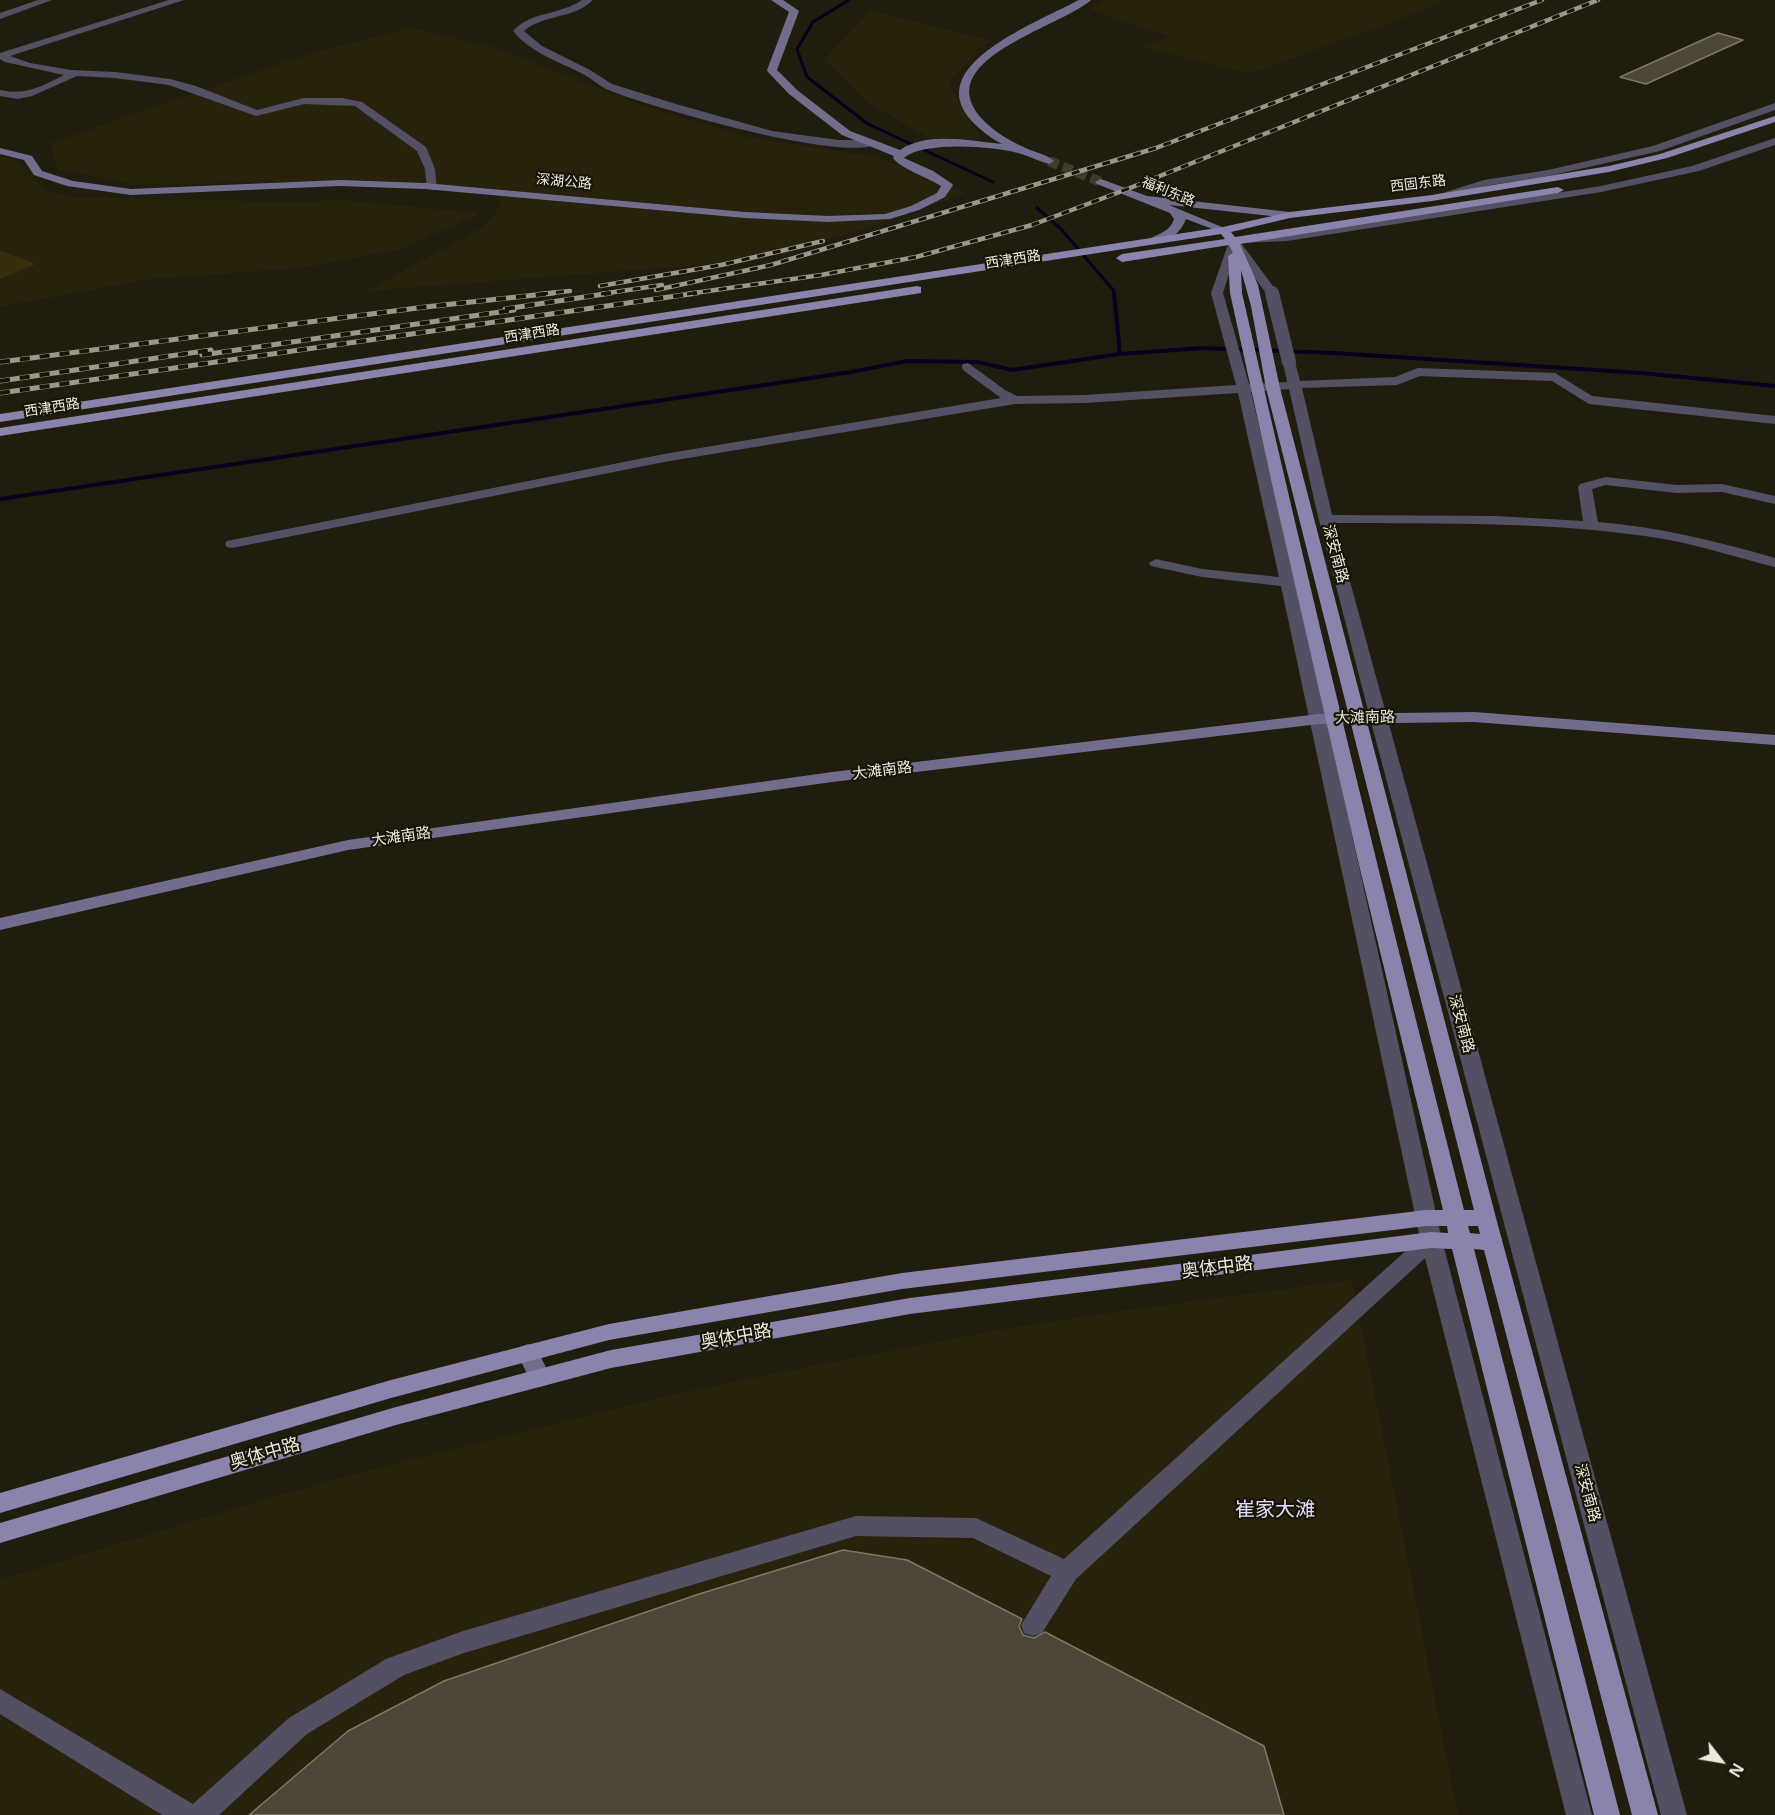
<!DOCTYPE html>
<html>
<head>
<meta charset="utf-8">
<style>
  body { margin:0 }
  #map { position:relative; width:1775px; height:1815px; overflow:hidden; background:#211d0e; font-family:"Noto Sans",sans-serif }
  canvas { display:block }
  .north { position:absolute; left:1691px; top:1731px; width:60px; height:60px; -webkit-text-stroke:4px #181406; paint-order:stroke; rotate:121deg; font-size:16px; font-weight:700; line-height:24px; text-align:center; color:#ebe8de }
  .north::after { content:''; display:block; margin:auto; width:21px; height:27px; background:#ebe8de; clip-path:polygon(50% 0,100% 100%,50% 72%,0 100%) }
</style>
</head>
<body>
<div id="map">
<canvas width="1775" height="1815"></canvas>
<div class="north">N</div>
</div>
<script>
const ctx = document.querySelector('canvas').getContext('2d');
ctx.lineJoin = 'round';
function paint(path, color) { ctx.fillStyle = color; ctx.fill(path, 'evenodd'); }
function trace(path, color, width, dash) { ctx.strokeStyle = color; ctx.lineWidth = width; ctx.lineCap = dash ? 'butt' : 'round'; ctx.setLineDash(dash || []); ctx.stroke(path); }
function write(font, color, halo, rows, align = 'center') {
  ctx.font = font + ' "Noto Sans","Noto Sans SC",sans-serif'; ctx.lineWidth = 4.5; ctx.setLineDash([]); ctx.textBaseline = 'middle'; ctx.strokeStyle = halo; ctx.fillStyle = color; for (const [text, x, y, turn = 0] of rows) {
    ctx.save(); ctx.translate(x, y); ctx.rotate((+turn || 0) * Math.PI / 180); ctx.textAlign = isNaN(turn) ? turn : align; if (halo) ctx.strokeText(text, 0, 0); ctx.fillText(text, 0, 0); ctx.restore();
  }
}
paint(new Path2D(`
  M1107,0H1446L1411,15L1249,74L1144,48L1168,37L1090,9Z
  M871,10L992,41L982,46L948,83L981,139L936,142L867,102L825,59Z
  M411,27L496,48L644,106L742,136L876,157L967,193L849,234L713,264L367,291L485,226L501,205L498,190L338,182L134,184L57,169L51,143L299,57Z
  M0,156L17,160L29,176L48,190L69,197L294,202L343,200L480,213L401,249L302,268L150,279L0,307Z
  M1352,1280L1458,1815H0V1580L249,1504L384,1466L645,1401L766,1375L1004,1329L1121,1311Z`), '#28220c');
paint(new Path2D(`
  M2,251L36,264L0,279V252Z`), '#352d0b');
trace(new Path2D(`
  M849,0L813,22L797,49L807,77L868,124L993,182
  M1037,208L1061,229L1114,291V294`), '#09001f', 3);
trace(new Path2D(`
  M1114,293L1120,354
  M0,499L851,372L907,361L978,362L1012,370L1120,354L1203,348L1335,353L1641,373L1775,386`), '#09001f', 4);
const building = new Path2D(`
  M1718,33L1743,40L1646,84L1620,77Z
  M843,1550L907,1560L1022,1619L1019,1626L1023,1635L1034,1638L1045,1632L1264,1746L1284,1815H249L348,1731L444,1681L699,1594Z`);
paint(building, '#4b4636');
trace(building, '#7c7766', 1.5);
trace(new Path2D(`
  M1049,161L1101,182`), '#3f3b2d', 10, [10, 5]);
paint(new Path2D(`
  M38,0H52L0,19V13Z
  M169,0H184L10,56L30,63L71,70L115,72L170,79L196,86L257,110L304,98H342L362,102L426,147L435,169L437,189L433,190L427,187L425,169L417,151L355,106L304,104L256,116L169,85L115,78L77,76L32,96L18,99L0,96V90C24,96 43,86 64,75L5,62L0,59V53Z
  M582,0H593C574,19 544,14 524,31L542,46L590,70L612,84L676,104L772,131L839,140H872L877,143C850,165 643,105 606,89C598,85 591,78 583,74C558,61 531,53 513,31C531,11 561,15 582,0Z
  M1775,103V110L1660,151L1548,176L1485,186L1436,200L1430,197L1484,180L1548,170L1653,146Z
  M1775,138V145L1699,171L1601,192L1287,241L1241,243L1278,293L1272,297L1268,296L1236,252L1223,293L1249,384L1287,382L1283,362L1289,358L1295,362L1300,381L1395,377L1418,368L1555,373L1592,396L1775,416V424L1589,404L1552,381L1420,376L1397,385L1302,388L1332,515L1496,516L1583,521L1578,487L1580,484L1606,477L1676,485L1722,484L1775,496V504L1722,492L1676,493L1606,485L1592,489L1598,522C1658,527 1717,541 1775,558V567C1738,558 1702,546 1664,539C1555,521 1444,524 1334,523L1687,1815H1661L1370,718L1316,508L1289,389L1251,392L1295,579L1304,581L1306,584L1304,587L1297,588L1442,1240L1592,1815H1566L1425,1258L1076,1579L1042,1633L1033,1636L1024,1633L1021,1625L1051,1576L973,1538L856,1536L464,1653L404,1675L307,1734L219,1815H162L0,1714V1689L193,1804L289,1718L386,1659L463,1631L856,1516L976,1518L1064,1559L1420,1238L1281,586L1202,577L1151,566L1149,563L1156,559L1202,569L1279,577L1238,393L1085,403L1015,404L664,462L232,548L227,547L225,544L227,541L664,454L1001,398L963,370L962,367L963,364L968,363L1005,390L1017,396L1085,395L1236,385L1211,293L1230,239L1287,235L1601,186L1692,166Z`), '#535064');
paint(new Path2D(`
  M771,0H783L799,11L777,70L797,90L850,131L900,150C926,131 972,141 1002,144C892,79 1023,29 1079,0H1091C1060,28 922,61 986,123C999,135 1014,143 1030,150C1038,153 1048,155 1054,161L1049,164C1038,161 1029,156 1018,153C994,146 923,141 904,158L933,171L951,183L953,185L945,197L919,210L890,219L828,222L745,218L425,189L340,186L131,195L67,186L34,175L24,160L0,154V148L32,156L42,171L73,181L131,189L340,180L425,183L745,212L828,216L885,214L911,206L937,193L941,186C927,177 901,169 893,158L894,156L842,135L789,94L768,72L767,70L789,12Z
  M1101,179L1147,196L1290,212L1296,215L1290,218L1169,205L1229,230L1223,233L1186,219C1181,233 1166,245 1151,242V238C1161,233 1171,230 1174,219L1170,213L1097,184L1095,182Z
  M1474,712L1775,735V745L1474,722L1319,724L832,782L348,850L0,930V918L348,840L832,772L1319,714Z
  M528,1344L536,1347L551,1378L548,1384L540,1387L532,1384L517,1353L520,1347Z`), '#726d8c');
paint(new Path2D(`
  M1775,116V122L1667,158L1609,172L1432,201L1290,218L1231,232L1235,237L1558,187L1564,190L1558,193L1240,244L1258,285L1280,388L1496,1218L1658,1815H1632L1484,1250L1474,1249L1620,1815H1594L1452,1249L1431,1248L910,1314L611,1368L396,1425L0,1543V1523L396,1407L611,1350L910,1298L1431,1232L1448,1233L1447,1226H1426L902,1289L609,1340L391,1398L0,1513V1493L391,1380L609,1324L902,1273L1426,1210H1443L1359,865L1272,484L1230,293L1228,256L1233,253L1229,245L1122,262L1116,258L1122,254L1225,239L1221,234L0,422V414L1223,227L1290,212L1432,195L1609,166L1660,154ZM1241,270L1251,306L1266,388L1474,1210H1464C1386,905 1312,600 1242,293ZM1468,1226H1478L1480,1234L1470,1233Z
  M917,286L921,287V293L0,436V428Z`), '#8a83ab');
const railFar1 = new Path2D(`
  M600,286L721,265L823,241
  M656,290L771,265L1156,148L1542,0
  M540,294L570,291
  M601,294L662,285
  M687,294L821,275L916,257L1032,225L1130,188L1598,0`);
const rail = new Path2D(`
  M505,309L611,293
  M202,355L514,310
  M0,362L425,307L554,293
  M0,381L211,350
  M0,393L697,293`);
trace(railFar1, '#9b978c', 4.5);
trace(rail, '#9b978c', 5);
trace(railFar1, '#181406', 3, [8]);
trace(rail, '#181406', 4, [10]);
trace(new Path2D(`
  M1272,293L1289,362`), '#535064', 14);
write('14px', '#ebe8de', '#181406', [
  ["深湖公路",564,182,5],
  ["西固东路",1418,184,-7],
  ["福利东路",1168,192,22],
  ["西津西路",1013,260,-9],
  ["西津西路",532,334,-9],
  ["西津西路",52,408,-9]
]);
write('15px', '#ebe8de', '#181406', [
  ["深安南路",1335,554,75],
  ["大滩南路",1365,718,-1],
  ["大滩南路",882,771,-7],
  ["大滩南路",401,837,-8],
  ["深安南路",1461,1024,75],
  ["深安南路",1587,1493,75]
]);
write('18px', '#ebe8de', '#181406', [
  ["奥体中路",1217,1268,-7],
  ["奥体中路",736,1337,-10],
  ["奥体中路",265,1454,-16]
]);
write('20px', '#e3defc', '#181406', [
  ["崔家大滩",1275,1510]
]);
</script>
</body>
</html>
